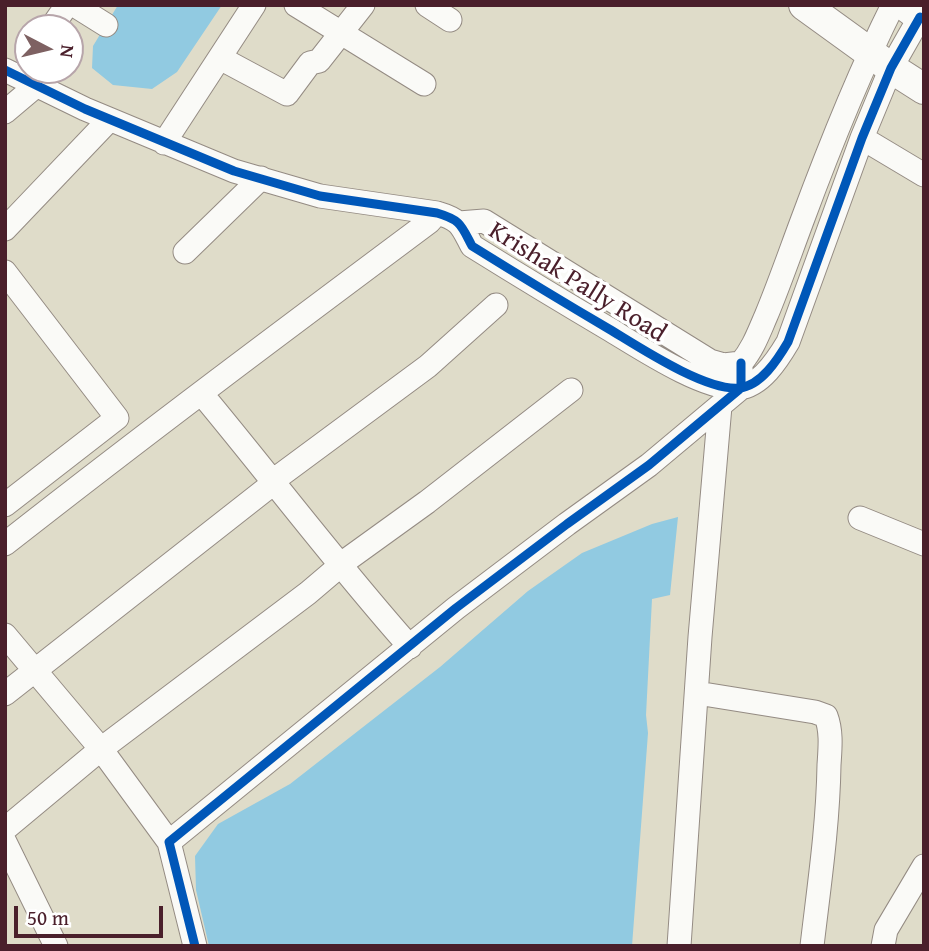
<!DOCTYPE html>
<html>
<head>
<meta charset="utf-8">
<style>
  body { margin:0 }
  #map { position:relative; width:929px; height:951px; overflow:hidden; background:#dfdcc9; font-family:"Gentium Book Plus",serif }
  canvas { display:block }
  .frame { position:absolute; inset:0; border:7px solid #4a1f2b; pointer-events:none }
  .north { position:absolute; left:14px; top:14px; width:70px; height:70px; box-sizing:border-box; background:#fff; border:2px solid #b7a5aa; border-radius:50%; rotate:97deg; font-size:19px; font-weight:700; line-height:28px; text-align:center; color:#4a1f2b }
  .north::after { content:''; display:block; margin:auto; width:24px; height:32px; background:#7e6162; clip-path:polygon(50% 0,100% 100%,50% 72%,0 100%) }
  .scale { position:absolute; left:14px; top:906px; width:149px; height:32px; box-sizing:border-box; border:4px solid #4a1f2b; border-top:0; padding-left:9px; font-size:21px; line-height:24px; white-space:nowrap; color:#4a1f2b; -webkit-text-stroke:5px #fff; paint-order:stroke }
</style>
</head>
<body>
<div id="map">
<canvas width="929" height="951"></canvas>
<div class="frame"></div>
<div class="north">N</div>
<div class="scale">50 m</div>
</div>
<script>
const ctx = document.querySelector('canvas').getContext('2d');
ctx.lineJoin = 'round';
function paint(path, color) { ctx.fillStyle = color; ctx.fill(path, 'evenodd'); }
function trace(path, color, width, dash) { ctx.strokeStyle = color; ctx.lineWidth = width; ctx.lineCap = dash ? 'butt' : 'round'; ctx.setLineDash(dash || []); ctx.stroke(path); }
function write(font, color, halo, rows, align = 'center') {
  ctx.font = font + ' "Gentium Book Plus",serif'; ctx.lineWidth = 7; ctx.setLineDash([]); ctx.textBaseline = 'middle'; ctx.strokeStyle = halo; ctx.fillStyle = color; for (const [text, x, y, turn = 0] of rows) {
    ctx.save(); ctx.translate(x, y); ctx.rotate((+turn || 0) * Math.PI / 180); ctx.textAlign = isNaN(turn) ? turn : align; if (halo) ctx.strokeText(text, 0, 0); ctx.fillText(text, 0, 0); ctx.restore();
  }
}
paint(new Path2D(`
  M118,5H222L177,72L152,89L113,85L92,68L93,46Z
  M678,517L670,595L652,599L646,715L648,733L632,946H209L196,890L195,856L218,824L290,784L440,667L528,591L582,553L652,524Z`), '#91cae1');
const minor = new Path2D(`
  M74,5L106,25
  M296,5L424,84
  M427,5L450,20
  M51,28L67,5
  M220,58L287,94L310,63L319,61L363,5
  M5,70L85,109L234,171L320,196L437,213C461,220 461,225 472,246C517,274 563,302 609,329C639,347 705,391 739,388C761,386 778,359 788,342L862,138L891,68L920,17
  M5,112L37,85
  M862,138L924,175
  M164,143L254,5
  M459,223L484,221L710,361L724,365L741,363C753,349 759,332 766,316C779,285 790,253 802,221C829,148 858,75 893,5
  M5,229L109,120
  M185,252L261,178
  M5,272L117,418L5,505
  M201,393C271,477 337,565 410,647
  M860,518L924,544
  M5,544C145,434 287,328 429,222L437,213
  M5,635L101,749L169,842
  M697,693L815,712L826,716C832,732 830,749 829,765C828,826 819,886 812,946
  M5,694L275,482L278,477L428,366L496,305
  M5,829L101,749L308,593L348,559L427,502L571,390
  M5,842L56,946
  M195,946L169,842L456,608L567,524L649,465L741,388V363
  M679,946L700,637L720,406
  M883,946L886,930L924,866`);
const major = new Path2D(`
  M804,5L891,68L924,89
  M904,5L924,20`);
trace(minor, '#948b83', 25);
trace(major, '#948b83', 32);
trace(minor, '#fafaf7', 23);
trace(major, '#fafaf7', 30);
trace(new Path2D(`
  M5,70L85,109L234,171L320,196L437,213C461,220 461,225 472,246C517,274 563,302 609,329C639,347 705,391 739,388C761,386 778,359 788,342L862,138L891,68L920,17
  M195,946L169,842L456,608L567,524L649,465L741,388V363`), '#0057b8', 9);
write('26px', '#4a1f2b', '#fff', [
  ["Krishak Pally Road",577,283,32]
]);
</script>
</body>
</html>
